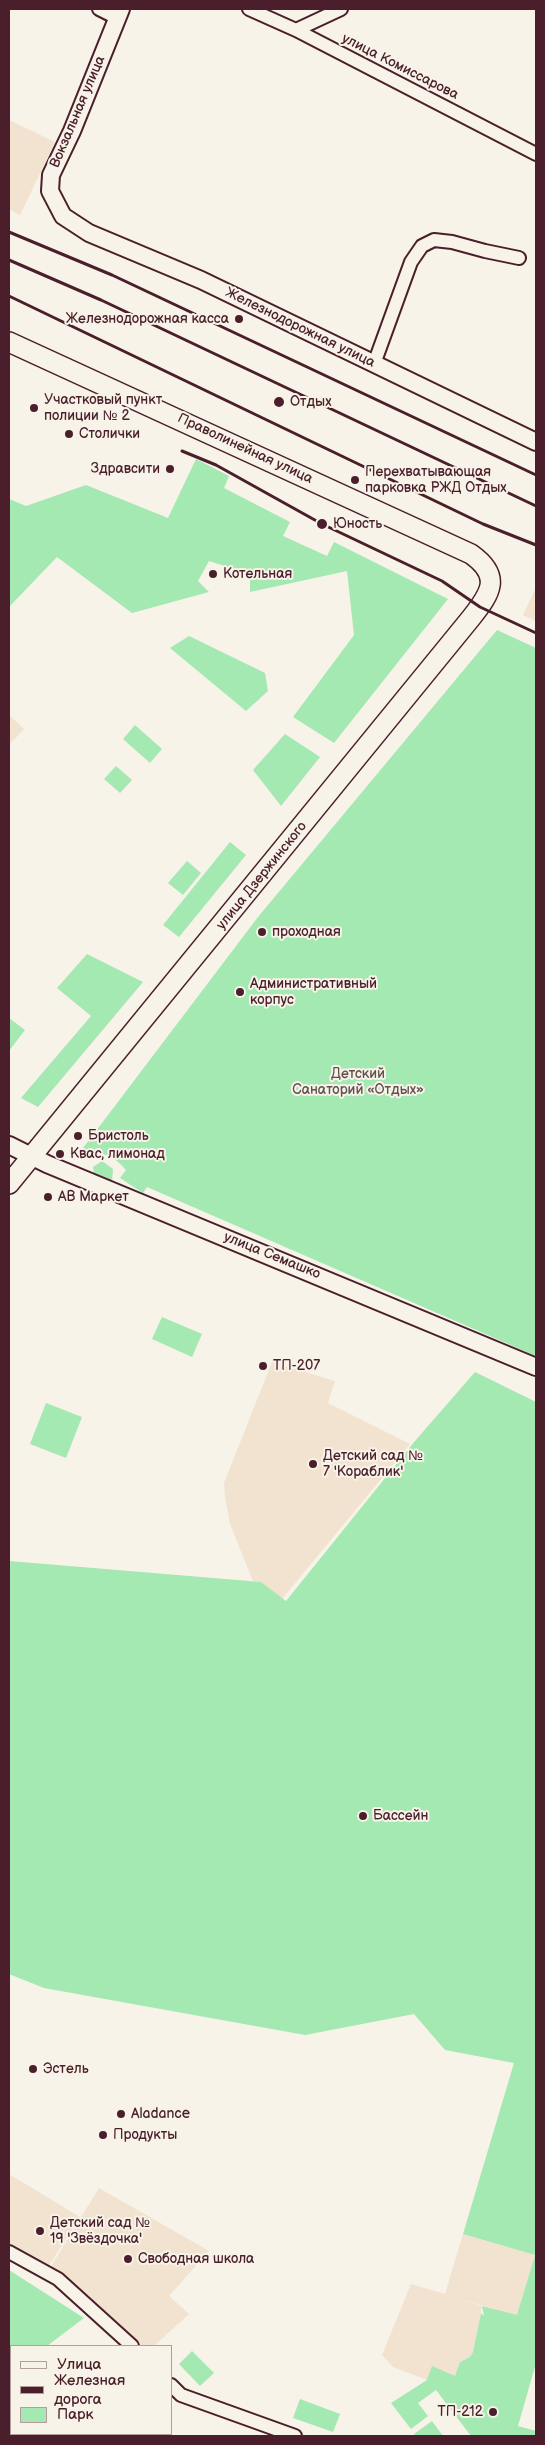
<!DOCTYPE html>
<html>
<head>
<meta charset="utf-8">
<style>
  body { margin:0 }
  #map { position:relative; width:545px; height:2445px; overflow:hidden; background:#f7f3e8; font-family:"Balsamiq Sans",sans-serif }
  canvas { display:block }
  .frame { position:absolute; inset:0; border:10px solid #4a1f2b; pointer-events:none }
  .legend { position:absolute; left:10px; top:2345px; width:162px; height:90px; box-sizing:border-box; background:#f7f3e8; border:1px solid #b29e9c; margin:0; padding:6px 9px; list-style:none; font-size:15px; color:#4a1f2b }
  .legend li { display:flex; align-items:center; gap:10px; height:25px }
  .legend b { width:25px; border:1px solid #b29e9c }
</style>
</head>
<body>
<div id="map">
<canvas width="545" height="2445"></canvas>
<div class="frame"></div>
<ul class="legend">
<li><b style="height:6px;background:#f7f3e8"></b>Улица</li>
<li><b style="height:6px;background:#4a1f2b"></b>Железная дорога</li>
<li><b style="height:14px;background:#a4e8b2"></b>Парк</li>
</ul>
</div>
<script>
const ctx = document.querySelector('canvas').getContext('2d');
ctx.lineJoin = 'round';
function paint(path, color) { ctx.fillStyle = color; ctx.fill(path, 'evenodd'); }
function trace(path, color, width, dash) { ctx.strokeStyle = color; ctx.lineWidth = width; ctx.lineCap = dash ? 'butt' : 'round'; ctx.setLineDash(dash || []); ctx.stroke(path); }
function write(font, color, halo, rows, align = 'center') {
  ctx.font = font + ' "Balsamiq Sans",sans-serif'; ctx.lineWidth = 4; ctx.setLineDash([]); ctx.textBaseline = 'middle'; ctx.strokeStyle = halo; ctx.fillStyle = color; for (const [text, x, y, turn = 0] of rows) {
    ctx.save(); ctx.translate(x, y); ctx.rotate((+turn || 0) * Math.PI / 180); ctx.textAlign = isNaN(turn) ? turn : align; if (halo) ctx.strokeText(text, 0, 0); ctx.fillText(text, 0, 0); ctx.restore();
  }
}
paint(new Path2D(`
  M9,120L55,142L20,215L9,209Z
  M536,587V621L523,615Z
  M9,715L24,729L9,745Z
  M272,1362L335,1381L328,1403L410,1444L282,1599L261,1582L253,1581L230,1524L225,1497L224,1483Z
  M9,2174L80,2217L48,2267L9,2245Z
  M99,2188L209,2251L169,2296L189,2314L154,2346H137L50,2268Z
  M463,2234L535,2255L517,2316L452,2296L482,2306L473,2352L470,2357L460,2362L455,2376L427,2380L393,2367L382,2355L411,2284L445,2294Z`), '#f2e2d0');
paint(new Path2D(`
  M196,459L229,476L224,488L290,522L283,536L327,556L334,542L448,599L334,743L293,717L354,635L347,571L250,592V574L209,561L198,581L209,592L132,613L57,557L9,607V499L26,506L86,485L168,518Z
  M497,630L536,648V1356L147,1187L143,1193L120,1178L126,1170C118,1161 106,1148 94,1158L80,1152L258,917Z
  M189,636L265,673L268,691L246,711L170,648Z
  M135,725L162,749L150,763L123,739Z
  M285,734L320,757L281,806L253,770Z
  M116,766L132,780L120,793L104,779Z
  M230,842L246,855L179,937L163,925Z
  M187,861L201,873L183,895L168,883Z
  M87,954L143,982L38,1107L21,1098L91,1016L57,988Z
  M9,1018L25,1030L9,1051Z
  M102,1161L113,1169L112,1182L108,1183L95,1178L93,1167Z
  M162,1317L202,1334L192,1357L152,1339Z
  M475,1372L536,1402V2363L518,2426L536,2431V2436H471L436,2390L418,2403L428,2416L411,2429L391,2403L427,2380L432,2366L455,2376L460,2362L470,2357L473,2352L481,2313L484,2316L482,2306L517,2315L535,2255L463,2234L514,2063L445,2050L414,2014L305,2035L44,1988L9,1974V1561L261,1582L286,1601L415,1441Z
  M46,1403L82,1417L66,1458L30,1444Z
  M9,2270L84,2318L47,2346H11V2373L9,2375Z
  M192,2351L214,2373L200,2386L179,2364Z
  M300,2399L340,2414L333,2432L293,2418Z
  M432,2421L443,2436H416L414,2434Z`), '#a4e8b2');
const minor = new Path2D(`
  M99,9L117,18
  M249,9L296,30L536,154
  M296,30L341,9
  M374,364L411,262L422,246L434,240L452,242L485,251L519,258
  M9,2252L58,2279L132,2346
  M171,2385L181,2395L295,2436`);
const tertiary = new Path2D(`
  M121,9L72,131L51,175L50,191L63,216L89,233L201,280L536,442
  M9,1145L47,1164L536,1367`);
const secondary = new Path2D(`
  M9,342L471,554C502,576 491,593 471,618L9,1184`);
trace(minor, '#4a1f2b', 16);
trace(tertiary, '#4a1f2b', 20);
trace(secondary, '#4a1f2b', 22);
trace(minor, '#f7f3e8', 12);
trace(tertiary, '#f7f3e8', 16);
trace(secondary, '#f7f3e8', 19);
trace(new Path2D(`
  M9,232L112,275L536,475
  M9,260L101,300L536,506
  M9,296L483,524L536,545
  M182,451L216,465L322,524L442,581L480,607L536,633`), '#4a1f2b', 3);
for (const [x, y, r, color] of [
  [239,319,5,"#4a1f2b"],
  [279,402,6,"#4a1f2b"],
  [34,408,5,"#4a1f2b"],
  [69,434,5,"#4a1f2b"],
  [170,469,5,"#4a1f2b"],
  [355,480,5,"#4a1f2b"],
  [322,524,6,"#4a1f2b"],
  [213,574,5,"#4a1f2b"],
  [262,932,5,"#4a1f2b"],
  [240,992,5,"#4a1f2b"],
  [78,1136,5,"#4a1f2b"],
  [60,1154,5,"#4a1f2b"],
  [48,1197,5,"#4a1f2b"],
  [263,1366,5,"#4a1f2b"],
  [313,1464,5,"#4a1f2b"],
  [363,1816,5,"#4a1f2b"],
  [33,2069,5,"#4a1f2b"],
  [121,2114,5,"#4a1f2b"],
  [103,2135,5,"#4a1f2b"],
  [40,2231,5,"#4a1f2b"],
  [128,2259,5,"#4a1f2b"],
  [493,2412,5,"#4a1f2b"]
]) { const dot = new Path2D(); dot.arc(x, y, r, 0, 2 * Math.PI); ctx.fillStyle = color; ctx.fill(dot); trace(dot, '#f7f3e8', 2); }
write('14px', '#4a1f2b', '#f7f3e8', [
  ["улица Комиссарова",400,67,27],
  ["Вокзальная улица",78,112,-67],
  ["Железнодорожная улица",300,328,26],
  ["Праволинейная улица",245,449,25],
  ["улица Дзержинского",262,876,-51],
  ["улица Семашко",272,1256,22]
]);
write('14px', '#4a1f2b', '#f7f3e8', [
  ["Железнодорожная касса",229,319,"right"],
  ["Участковый пункт",44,400],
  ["полиции № 2",44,416],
  ["Отдых",290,402],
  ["Столички",79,434],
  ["Здравсити",160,469,"right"],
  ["Перехватывающая",365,472],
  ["парковка РЖД Отдых",365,488],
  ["Юность",333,524],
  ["Котельная",223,574],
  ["проходная",272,932],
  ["Административный",250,984],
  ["корпус",250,1000],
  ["Бристоль",88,1136],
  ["Квас, лимонад",70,1154],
  ["АВ Маркет",58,1197],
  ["ТП-207",273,1366],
  ["Детский сад №",323,1456],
  ["7 'Кораблик'",323,1472],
  ["Бассейн",373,1816],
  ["Эстель",43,2069],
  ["Aladance",131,2114],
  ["Продукты",113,2135],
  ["Детский сад №",50,2223],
  ["19 'Звёздочка'",50,2239],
  ["Свободная школа",138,2259],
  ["ТП-212",483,2412,"right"]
], 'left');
write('14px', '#60514d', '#f7f3e8', [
  ["Детский",358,1074],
  ["Санаторий «Отдых»",358,1090]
]);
</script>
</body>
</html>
